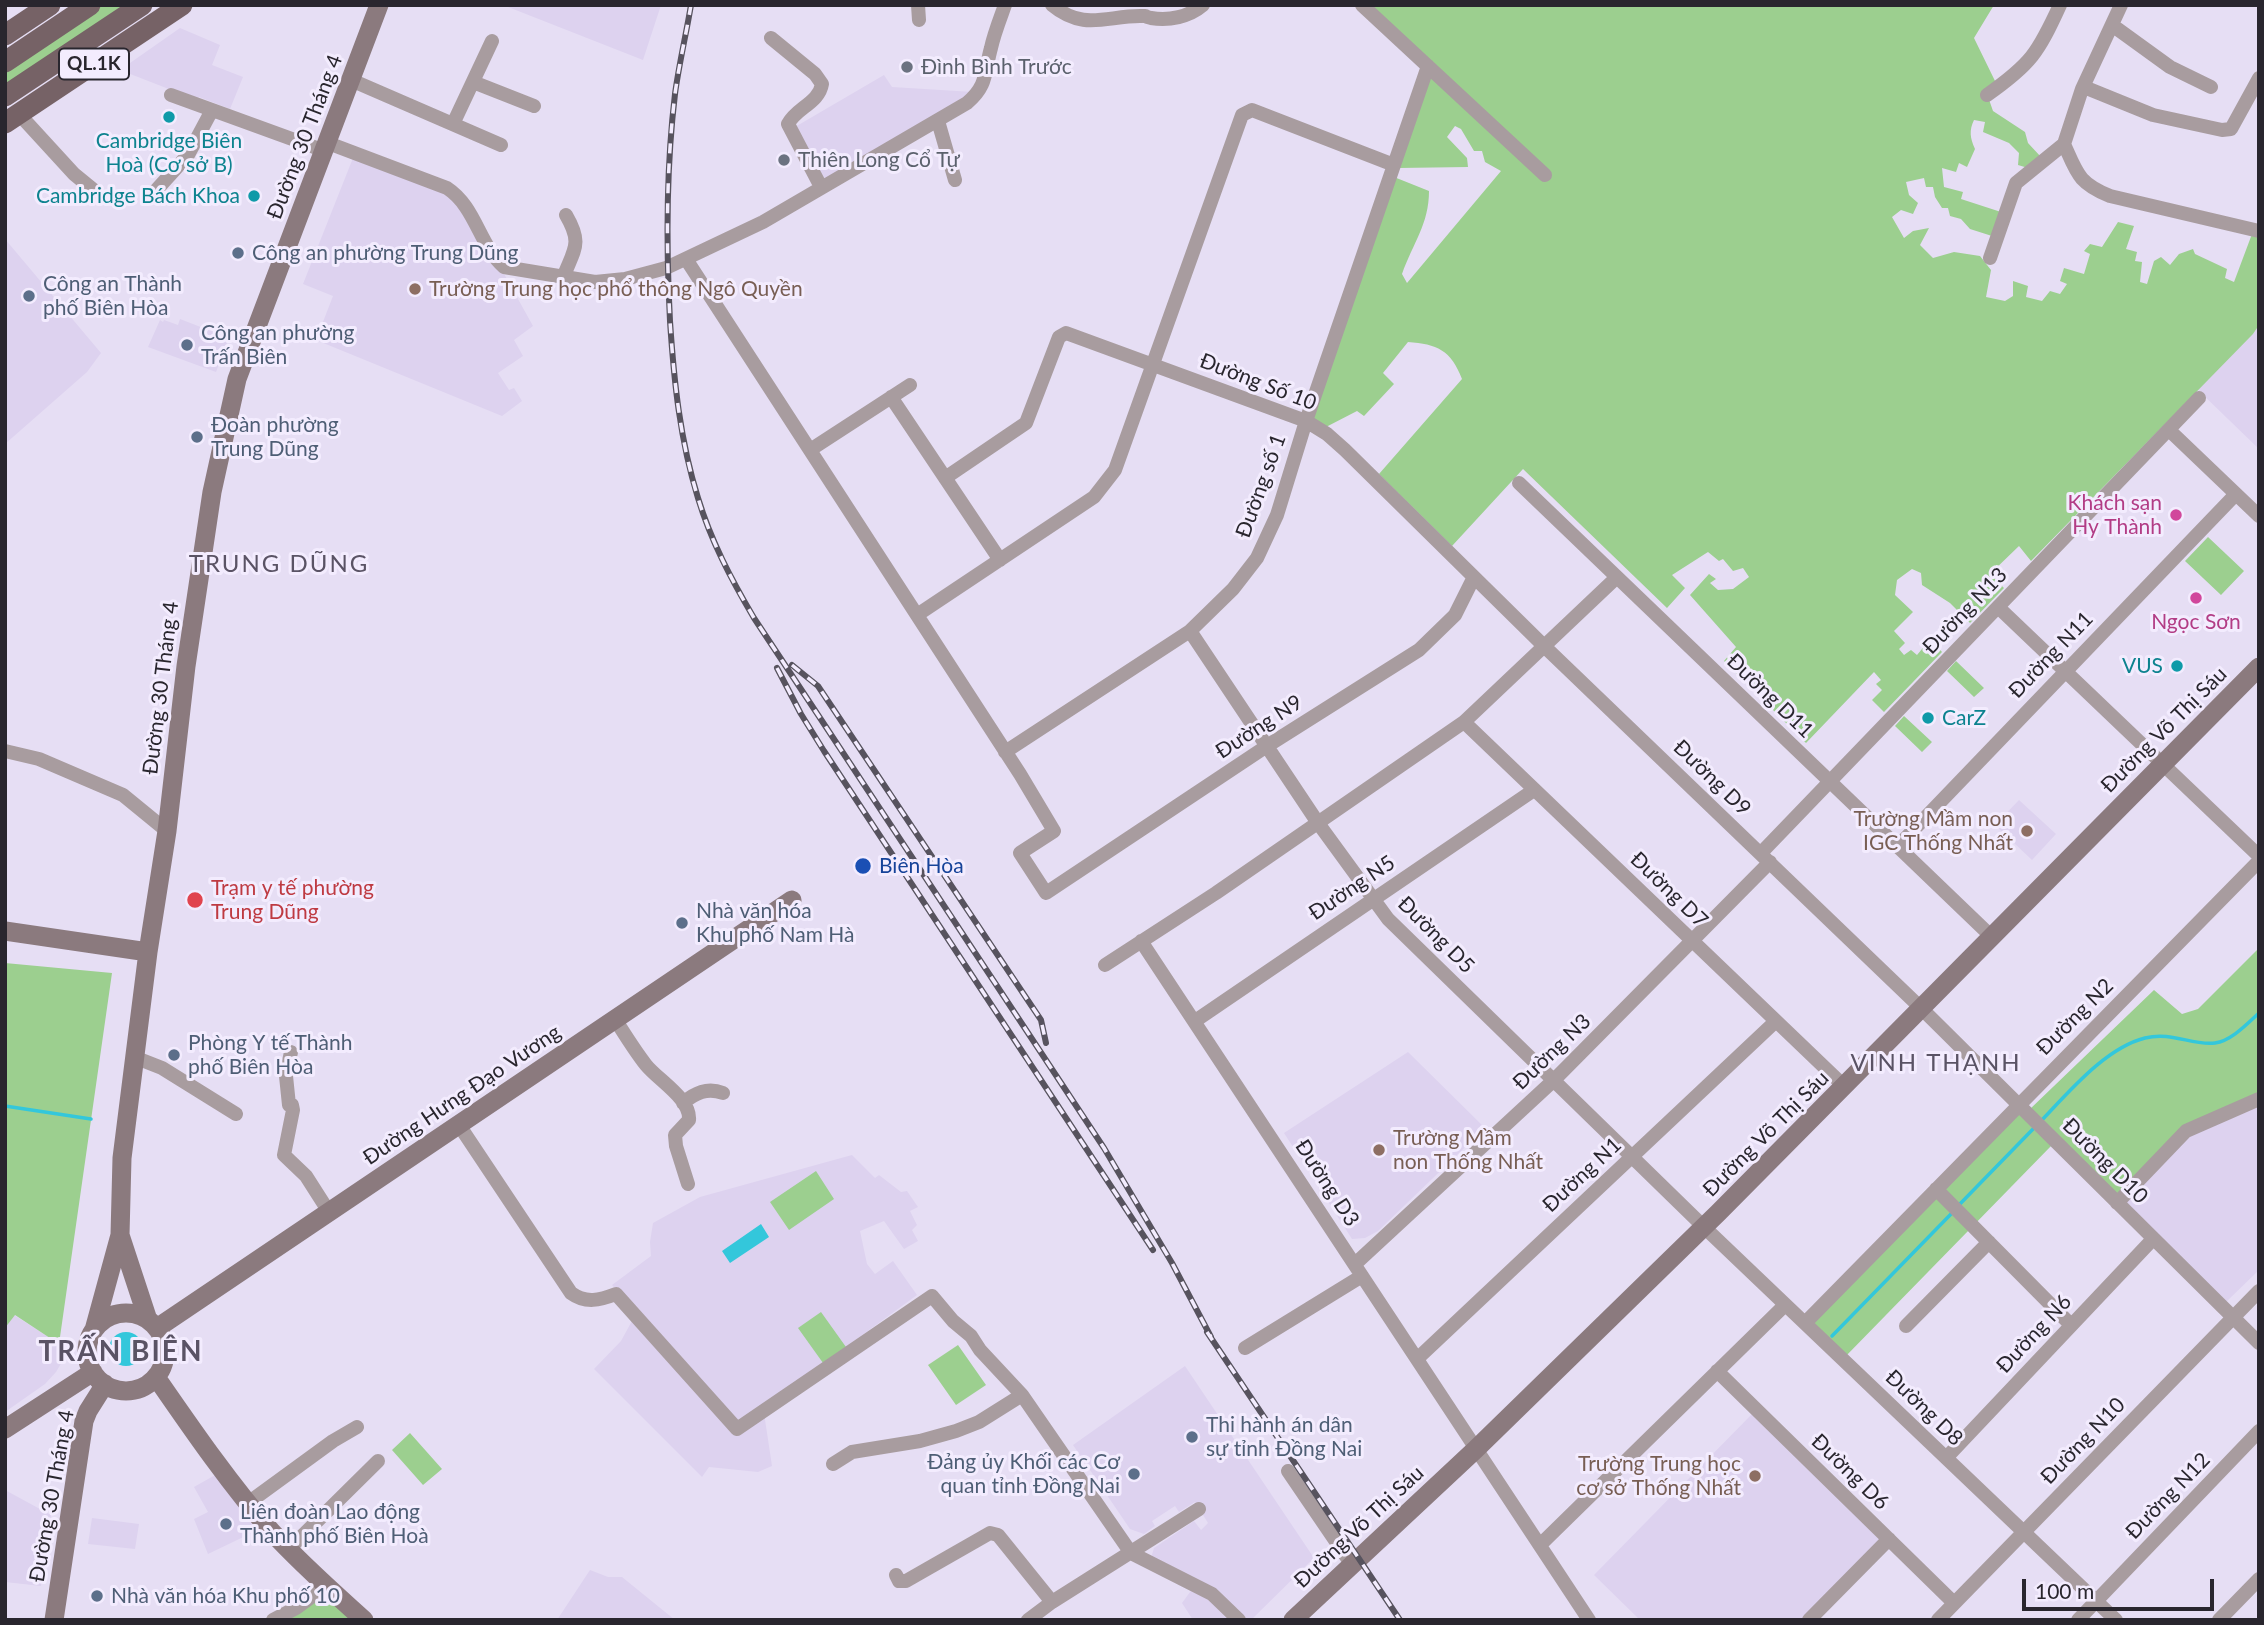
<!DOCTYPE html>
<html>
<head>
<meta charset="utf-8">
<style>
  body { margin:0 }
  #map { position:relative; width:2264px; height:1625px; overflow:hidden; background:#e6def4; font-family:Lato,sans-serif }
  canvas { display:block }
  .frame { position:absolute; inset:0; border:7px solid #29262e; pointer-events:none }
  .scale { position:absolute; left:2022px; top:1579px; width:192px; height:32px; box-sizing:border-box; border:4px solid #29262e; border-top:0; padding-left:9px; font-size:21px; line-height:24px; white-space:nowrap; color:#29262e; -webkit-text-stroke:5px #f3ecfe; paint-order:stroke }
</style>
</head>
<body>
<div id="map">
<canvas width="2264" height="1625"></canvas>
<div class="frame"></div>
<div class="scale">100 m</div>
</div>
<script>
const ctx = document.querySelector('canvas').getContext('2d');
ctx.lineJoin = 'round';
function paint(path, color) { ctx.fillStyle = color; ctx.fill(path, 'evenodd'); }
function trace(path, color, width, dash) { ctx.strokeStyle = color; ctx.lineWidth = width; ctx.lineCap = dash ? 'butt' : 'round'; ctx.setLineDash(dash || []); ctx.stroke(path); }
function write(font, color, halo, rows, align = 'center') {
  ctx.font = font + ' Lato,sans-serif'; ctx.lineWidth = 6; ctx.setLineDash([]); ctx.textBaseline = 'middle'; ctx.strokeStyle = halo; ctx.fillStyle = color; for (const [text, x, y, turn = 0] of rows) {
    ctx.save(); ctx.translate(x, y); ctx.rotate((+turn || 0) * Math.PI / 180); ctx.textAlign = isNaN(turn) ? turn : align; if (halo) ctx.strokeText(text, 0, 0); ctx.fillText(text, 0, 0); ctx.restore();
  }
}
paint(new Path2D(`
  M503,5H661L643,60Z
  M180,28L220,45L212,65L243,77L230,109L199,97L197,100L120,70Z
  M884,75L892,87L973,92L823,181L795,127Z
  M353,158L445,192L454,198L503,272L533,326L514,340L523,356L498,373L509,390L514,388L522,401L502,416L316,340L333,296L303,284Z
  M5,239L101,353L87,372L5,444Z
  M180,319L229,338L216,372L148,347L160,320L163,322L164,320L178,325Z
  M2259,325V449L2197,389L2253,334Z
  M2019,800L2056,834L2032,860L1995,825Z
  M1408,1052L1485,1128L1378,1231L1365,1238L1352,1239L1327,1200L1331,1192L1316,1169L1306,1167L1284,1133Z
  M2259,1104V1270L2225,1303L2123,1203L2189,1135Z
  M852,1155L875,1178L879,1175L901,1192L907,1191L918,1207L910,1211L917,1225L912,1230L918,1241L904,1249L884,1221L860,1231L867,1264L875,1274L893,1261L917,1295L846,1347L799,1327L823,1363L737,1425L612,1285L651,1256L650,1242L653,1223L700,1197Z
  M14,1315L69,1350L56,1372L45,1384L5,1412V1328Z
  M633,1319L735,1431L764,1413L772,1466L758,1472L709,1467L702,1477L594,1369L621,1341Z
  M1185,1366L1314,1558L1251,1620H1247L1238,1609L1151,1558L1154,1548L1194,1521L1201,1530L1208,1523L1195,1502L1179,1512L1175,1506L1152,1521L1155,1526L1144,1534L1130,1529L1073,1445Z
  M1754,1412L1882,1539L1803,1620H1640L1594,1575Z
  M217,1474L260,1529L208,1554L194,1519L208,1512L194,1487Z
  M5,1490L51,1515L41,1586L5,1582L7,1519H5Z
  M92,1518L139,1524L135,1549L88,1544Z
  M590,1570L608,1577H622L675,1620H557Z
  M1193,1588L1208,1595L1232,1620H1193L1182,1603Z`), '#ddd2ef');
paint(new Path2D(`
  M103,5H130L5,87V71Z
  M1368,5H1994L1974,38L1996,83L1986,91L1993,111L2025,132L2028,143L2041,157L2028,168L2018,165L2019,153L2009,143L1983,132L1985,122L1974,120C1969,130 1970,138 1975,149L1967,167L1959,163L1956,172L1942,168L1944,187L1963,192L1961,199L2001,212L1992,236L1970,229L1961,219L1950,216L1948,208H1942L1935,197L1933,187H1926L1924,178L1906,182L1909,195L1918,203L1913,214L1901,210L1892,217L1904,238L1913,231L1929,228L1920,245L1933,258L1954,252L1980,256L1991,270L1986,297L2005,301L2013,296V281L2028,286L2026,297L2042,301L2050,291L2060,294L2067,284L2060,281L2064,268L2084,274L2090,254L2084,251L2090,244L2102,247L2118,222L2134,226L2126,249L2137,252L2135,261L2142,262L2140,282L2147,284L2154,261L2161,257L2170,265L2179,254L2193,249L2195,254L2227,269L2225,278L2234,282L2252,234L2259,235V325L2253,334L2031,561L2019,546L1990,574L2004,588L1970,623L1950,603L1922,585L1921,573L1912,569L1897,580L1895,595L1913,612L1894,631L1905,643L1899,649L1904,655L1911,650L1917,655L1927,643H1934L1942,652L1884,712L1872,700L1882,690L1876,684L1881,680L1874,672L1806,743L1724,661L1736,647L1690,595L1709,574L1716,579L1710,583L1718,590L1733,589L1749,577L1743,568L1733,571L1723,559L1719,561L1708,552L1672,575L1685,588L1667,608L1523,469L1452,546L1379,474L1462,379C1451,350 1437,344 1408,342L1383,373L1394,384L1364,416L1357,411L1326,427L1312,418L1394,177L1429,191C1429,224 1413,243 1402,274L1407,283L1501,171L1485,162L1482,151H1474L1461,129L1455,126L1447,137L1467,158L1468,167L1398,168L1433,65Z
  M2208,537L2244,571L2221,595L2185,561Z
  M1956,661L1984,688L1974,697L1947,671Z
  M1904,716L1932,742L1922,752L1895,726Z
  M2259,948V1094L2183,1128L2117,1197L2029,1110L2154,990L2182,1014L2198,1009Z
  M5,963L112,973L59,1344L15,1315L5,1328Z
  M2014,1108L2052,1145L1844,1358L1809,1325Z
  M816,1171L834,1199L789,1230L770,1202Z
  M821,1312L846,1347L823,1363L798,1328Z
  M958,1345L986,1385L956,1405L928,1365Z
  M410,1433L442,1469L423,1485L392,1450Z
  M322,1593L352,1620H282Z`), '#9ccf8f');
paint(new Path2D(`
  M761,1224L769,1237L730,1263L722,1251Z
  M109 1349a17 17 0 1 1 34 0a17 17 0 1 1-34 0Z`), '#33c7db');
trace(new Path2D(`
  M5,1106L91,1119
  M2040,1122C2068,1093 2105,1048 2145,1038C2172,1031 2192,1046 2215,1043C2231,1041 2247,1024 2259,1013
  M1957,1207L2035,1127
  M1832,1336L1952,1213`), '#33c7db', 3.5);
trace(new Path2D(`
  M918,5L919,20
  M1052,5C1083,31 1106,16 1140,16C1150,16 1142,16 1151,18C1169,21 1189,17 1203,5
  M1362,5L1545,175
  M2112,25L2170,67L2211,87
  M771,38L815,74L822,84C819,103 796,108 788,124L821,187
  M351,80L501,145
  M473,82L534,106
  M2084,87L2153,115L2222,130L2231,129L2259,78
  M171,95L325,151
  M1987,95C2031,64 2038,53 2060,5
  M19,114L74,174L96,192
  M938,121L955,180
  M453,124L492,41
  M328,143L447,188C476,207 479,245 504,267L595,282L625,279L666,268L763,222L967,103C988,85 984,73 991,48C994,34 1000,19 1005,5
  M2064,144C2077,173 2078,183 2110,196L2259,231
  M150,197L188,155L212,110
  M1990,258L2016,183L2064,144L2082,89L2121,5
  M686,259L1020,774L1054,831L1020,853L1046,893L1267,746L1419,650L1455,615L1474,577
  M563,278C574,249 583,244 566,215
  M891,397L1000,560
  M2169,430L2259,516
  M810,450L910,385
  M945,478L1026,423L1059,337L1066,333L1306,421L1327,434L1345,450L1545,647L1922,1009L2259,1343
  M1519,483L1993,938
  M1998,607L2259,856
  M917,615L1094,497L1115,470L1242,115L1252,110L1394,165
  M1190,631L1318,823L1388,919L1704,1227L2116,1620
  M1464,722L1845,1087
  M5,751L39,759L123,795L167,831
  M1005,752L1190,631L1233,589L1257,558L1277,515L1306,421L1428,66
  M1898,846L2236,494
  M1761,853L2199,398
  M1141,941L1589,1620
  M1105,965L1216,893L1464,722L1616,578
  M615,1019C625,1035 635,1051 646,1065C658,1080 691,1099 689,1120L675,1135L676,1146L688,1184
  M1195,1021L1534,790
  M291,1052L286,1076L289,1105H292L293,1110L284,1155L306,1176L329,1212
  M134,1057L162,1068L236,1114
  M683,1103C695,1093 707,1087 723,1093
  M459,1125L571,1293C586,1304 600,1300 616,1294L737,1429L932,1296L953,1321L971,1336L980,1350L1022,1395L1131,1553L1212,1594L1239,1620
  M1936,1189L2071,1325
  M2117,1203L2186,1131L2259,1099
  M1355,1264L1554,1080L1770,862
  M1805,1323L2259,861
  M1906,1326L1989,1242
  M1245,1348L1362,1276
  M1417,1359L1776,1021
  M1717,1371L1954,1603
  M1946,1458L2153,1239
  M833,1464L852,1452L920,1441L956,1431L979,1422L1022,1395
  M1288,1471L1352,1565
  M248,1503L333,1441L357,1427
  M1540,1545L1785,1305
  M289,1549L378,1461
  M896,1575L899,1581H906L990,1533L998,1535L1052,1602
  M273,1620L296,1608L326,1586
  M1028,1620L1052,1602L1199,1509
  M1809,1620L1889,1539
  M1938,1620L2259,1291
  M2078,1620L2259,1431
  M2219,1620L2259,1579`), '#a89c9f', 14);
trace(new Path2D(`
  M5,931L148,952
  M87 1352a39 39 0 1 1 78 0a39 39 0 1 1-78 0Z
  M148,1320L120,1235L122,1158L148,952L167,831L186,666L212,492L237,379L379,5
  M157,1328L792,900
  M94,1330L120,1235
  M156,1377C192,1429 229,1483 271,1531C300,1563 332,1591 364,1620
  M5,1429L93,1372
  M54,1620L84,1421L88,1411L105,1384
  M1293,1620L1476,1449L1718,1213L2259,667`), '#8b7a7e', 19);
trace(new Path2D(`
  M5,35L50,5
  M5,62L90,5
  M5,96L142,5
  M5,123L182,5`), '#766266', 21);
const rail = new Path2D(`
  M691,5C686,35 679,64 675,94C666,169 666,245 670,321C674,382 680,440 698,498C711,541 731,579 754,618L1104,1148L1172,1263L1211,1337
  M792,665L818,686L1041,1020L1046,1043
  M777,668L801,714L824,751L1153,1250
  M1207,1332L1400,1620`);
trace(rail, '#57535e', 6);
trace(rail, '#f3ecfe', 3.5, [10]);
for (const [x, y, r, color] of [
  [907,67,7,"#6b7280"],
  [169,117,7,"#0f9aa8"],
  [784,160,7,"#6b7280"],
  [254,196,7,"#0f9aa8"],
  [238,253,7,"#5c6f8a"],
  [415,289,7,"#8d6e63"],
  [29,296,7,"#5c6f8a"],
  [187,345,7,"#5c6f8a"],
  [197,437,7,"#5c6f8a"],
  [2176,515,7,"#d1479c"],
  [2196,598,7,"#d1479c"],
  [2177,666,7,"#0f9aa8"],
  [1928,718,7,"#0f9aa8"],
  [2027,831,7,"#8d6e63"],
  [863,866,9,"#1a4fb4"],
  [195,900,9,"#e0444e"],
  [682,923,7,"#5c6f8a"],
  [174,1055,7,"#5c6f8a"],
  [1379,1150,7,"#8d6e63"],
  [1192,1437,7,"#5c6f8a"],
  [1134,1474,7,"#5c6f8a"],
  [1755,1476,7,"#8d6e63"],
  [226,1524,7,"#5c6f8a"],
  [97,1596,7,"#5c6f8a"]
]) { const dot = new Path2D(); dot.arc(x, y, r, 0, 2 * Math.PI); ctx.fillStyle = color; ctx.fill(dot); trace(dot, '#f3ecfe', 2.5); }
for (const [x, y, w] of [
  [94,64,70]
]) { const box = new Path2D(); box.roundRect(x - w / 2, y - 15.5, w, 31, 5); ctx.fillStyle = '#f3ecfe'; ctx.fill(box); trace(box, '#29262e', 2); }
write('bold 19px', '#29262e', null, [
  ["QL.1K",94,64]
]);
write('21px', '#5b616d', '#f3ecfe', [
  ["Đình Bình Trước",921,67],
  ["Thiên Long Cổ Tự",798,160]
], 'left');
write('21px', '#29262e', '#f3ecfe', [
  ["Đường 30 Tháng 4",305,137,-69],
  ["Đường Số 10",1258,382,21],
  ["Đường số 1",1261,486,-70],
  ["Đường N13",1965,611,-46],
  ["Đường N11",2051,655,-46],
  ["Đường 30 Tháng 4",161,688,-83],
  ["Đường D11",1770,696,44],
  ["Đường N9",1259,727,-33],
  ["Đường Võ Thị Sáu",2164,730,-45],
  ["Đường D9",1712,778,44],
  ["Đường N5",1352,888,-34],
  ["Đường D7",1669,890,44],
  ["Đường D5",1436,935,45],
  ["Đường N2",2075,1017,-45],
  ["Đường N3",1552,1052,-44],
  ["Đường Hưng Đạo Vương",462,1095,-34],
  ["Đường Võ Thị Sáu",1766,1134,-45],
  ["Đường D10",2105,1161,45],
  ["Đường N1",1582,1175,-43],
  ["Đường D3",1327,1183,57],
  ["Đường N6",2034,1334,-47],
  ["Đường D8",1924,1408,44],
  ["Đường N10",2083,1441,-46],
  ["Đường D6",1850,1472,44],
  ["Đường 30 Tháng 4",52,1496,-80],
  ["Đường N12",2168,1496,-46],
  ["Đường Võ Thị Sáu",1359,1527,-43]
]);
write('21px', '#0d838f', '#f3ecfe', [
  ["Cambridge Biên",169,141,"center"],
  ["Hoà (Cơ sở B)",169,165,"center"],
  ["Cambridge Bách Khoa",240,196],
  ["VUS",2163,666],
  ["CarZ",1942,718,"left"]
], 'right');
write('21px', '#4e5e75', '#f3ecfe', [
  ["Công an phường Trung Dũng",252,253],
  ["Công an Thành",43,284],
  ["phố Biên Hòa",43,308],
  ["Công an phường",201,333],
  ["Trấn Biên",201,357],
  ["Đoàn phường",211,425],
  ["Trung Dũng",211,449],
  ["Nhà văn hóa",696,911],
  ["Khu phố Nam Hà",696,935],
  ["Phòng Y tế Thành",188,1043],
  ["phố Biên Hòa",188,1067],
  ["Thi hành án dân",1206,1425],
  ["sự tỉnh Đồng Nai",1206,1449],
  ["Đảng ủy Khối các Cơ",1120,1462,"right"],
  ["quan tỉnh Đồng Nai",1120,1486,"right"],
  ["Liên đoàn Lao động",240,1512],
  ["Thành phố Biên Hoà",240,1536],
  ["Nhà văn hóa Khu phố 10",111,1596]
], 'left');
write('21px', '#785e54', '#f3ecfe', [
  ["Trường Trung học phổ thông Ngô Quyền",429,289],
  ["Trường Mầm non",2013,819,"right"],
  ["IGC Thống Nhất",2013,843,"right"],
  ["Trường Mầm",1393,1138],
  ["non Thống Nhất",1393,1162],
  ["Trường Trung học",1741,1464,"right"],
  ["cơ sở Thống Nhất",1741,1488,"right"]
], 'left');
write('21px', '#b23c85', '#f3ecfe', [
  ["Khách sạn",2162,503],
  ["Hy Thành",2162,527],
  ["Ngọc Sơn",2196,622,"center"]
], 'right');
write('21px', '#164399', '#f3ecfe', [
  ["Biên Hòa",879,866]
], 'left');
write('21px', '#be3a42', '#f3ecfe', [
  ["Trạm y tế phường",211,888],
  ["Trung Dũng",211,912]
], 'left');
ctx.letterSpacing = '2px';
write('24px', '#5a5365', '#f3ecfe', [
  ["TRUNG DŨNG",279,564],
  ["VINH THẠNH",1936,1063]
]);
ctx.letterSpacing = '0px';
ctx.letterSpacing = '2px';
write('bold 28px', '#5a5365', '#f3ecfe', [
  ["TRẤN BIÊN",121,1352]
]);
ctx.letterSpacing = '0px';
</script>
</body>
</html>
